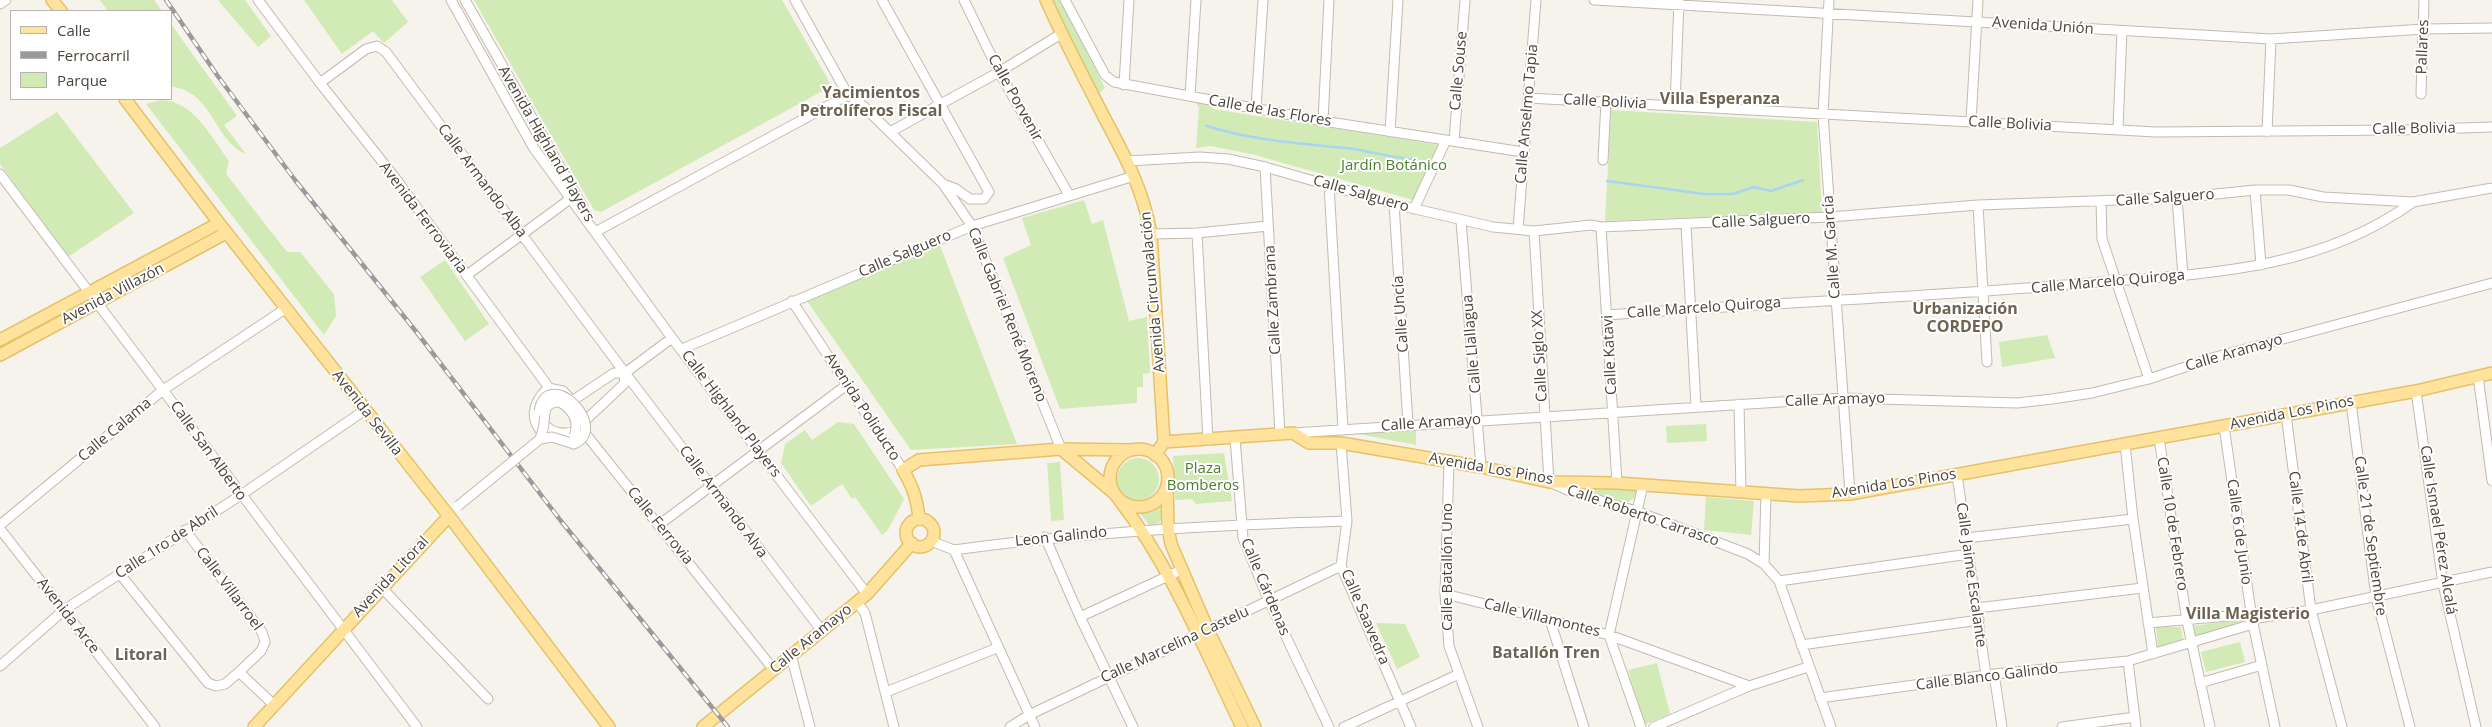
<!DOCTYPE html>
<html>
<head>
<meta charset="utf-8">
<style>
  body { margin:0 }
  #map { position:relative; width:2492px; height:727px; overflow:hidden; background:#f6f3ec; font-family:"Open Sans",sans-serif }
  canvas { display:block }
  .legend { position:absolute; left:10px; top:10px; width:162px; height:90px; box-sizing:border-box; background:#fff; border:1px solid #b7b4b0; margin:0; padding:6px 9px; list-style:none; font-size:15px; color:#4b4439 }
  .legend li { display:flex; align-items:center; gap:10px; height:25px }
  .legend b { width:25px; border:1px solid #b7b4b0 }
</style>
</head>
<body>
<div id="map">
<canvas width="2492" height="727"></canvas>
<ul class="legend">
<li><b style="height:6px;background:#ffe39c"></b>Calle</li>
<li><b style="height:6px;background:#9a9a9a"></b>Ferrocarril</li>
<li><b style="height:14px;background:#d2eab5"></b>Parque</li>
</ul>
</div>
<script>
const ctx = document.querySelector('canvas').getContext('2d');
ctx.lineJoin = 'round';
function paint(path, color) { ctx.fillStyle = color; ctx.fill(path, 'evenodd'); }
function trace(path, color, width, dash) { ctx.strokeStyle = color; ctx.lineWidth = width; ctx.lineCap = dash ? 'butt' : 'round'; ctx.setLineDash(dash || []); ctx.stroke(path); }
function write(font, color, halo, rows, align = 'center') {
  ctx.font = font + ' "Open Sans",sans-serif'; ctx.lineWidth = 4; ctx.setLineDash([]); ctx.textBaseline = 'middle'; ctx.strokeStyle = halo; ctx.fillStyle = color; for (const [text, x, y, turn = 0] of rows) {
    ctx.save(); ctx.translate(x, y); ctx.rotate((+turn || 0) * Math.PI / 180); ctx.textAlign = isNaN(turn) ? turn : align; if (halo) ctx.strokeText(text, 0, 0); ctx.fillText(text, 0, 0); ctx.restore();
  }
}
paint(new Path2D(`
  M100,0H154L162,11H108Z
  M218,0H245L271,36L258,47Z
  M304,0H392L408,22L384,43L373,31L342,54Z
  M474,0H782L829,81L828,88L601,212L594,210Z
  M1051,0H1060L1105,88L1097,95Z
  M171,24L237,116L224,125L246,154C219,143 214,107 190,93C184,89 178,88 171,86Z
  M161,100C193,100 212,138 229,161L226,174L287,252H300L334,294L336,316L324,335L146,104Z
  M1196,102L1207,103L1213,109L1439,145L1413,200L1255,155L1211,146L1196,148L1199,108Z
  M1611,110L1817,122L1822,212L1605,221Z
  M57,112L134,213L68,257L0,164V148Z
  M1084,200L1092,224L1103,220L1129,321L1147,317L1150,373L1143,374V387H1137V403L1060,409L1003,258L1031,245L1022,218Z
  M939,243L1017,444L911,450L807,301Z
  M445,260L489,324L465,341L420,277Z
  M2047,335L2055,358L2002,367L1999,342Z
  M838,422L854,424L904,499L888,530L882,535L855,497L852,499L842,484L811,506L781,463L785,444L805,430L812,440Z
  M1706,424L1707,441L1667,443L1666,426Z
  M1416,429V445L1343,431Z
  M1224,453L1232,501L1196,504L1192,499L1175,500L1173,456Z
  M1117 479a21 21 0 1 1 42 0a21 21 0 1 1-42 0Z
  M1060,462L1064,520L1051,521L1047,463Z
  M1584,487L1636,490V497L1628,502L1584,491Z
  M1706,497L1754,501L1751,535L1704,530Z
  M1161,502V520L1158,524L1150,526L1139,512L1155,508Z
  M2246,619V623L2195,636L2193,626Z
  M1376,623L1405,624L1420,657L1397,669Z
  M2156,627H2181L2183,639L2158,647Z
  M2240,642L2245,662L2206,672L2201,652Z
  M1657,663L1670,714L1643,725L1628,670Z`), '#d2eab5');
trace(new Path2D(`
  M1207,126C1255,141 1296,143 1346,148C1370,151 1393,158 1417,160
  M1607,181L1704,194H1733L1754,187L1771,191L1803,180`), '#a9d4f2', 2.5);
const minor = new Path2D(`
  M258,0L320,83L396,179L558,400
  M451,0L533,147L672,338L867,594
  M465,0L583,207
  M795,0L848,95L858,101L943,184L972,226L1061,449
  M882,0L989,192L984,199H970L956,189L943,184
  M964,0L999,72L1069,195
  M1065,0L1105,75L1114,82L1323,121L1523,152
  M1594,0L2271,39L2424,29L2492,28
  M1829,0L1823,114L1850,494
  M0,4L6,0
  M320,83L366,49L377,46L386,52L625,373L822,631
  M1124,85L1129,0
  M2421,94L2424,0
  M1190,96L1196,0
  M1528,98L2156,132L2400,130L2492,127
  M1675,106L1679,0
  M1256,108L1263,0
  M1323,121L1329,0
  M1971,121L1978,0
  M2118,128L2122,31
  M890,132L999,72L1061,34
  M1390,132L1398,0
  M2267,132L2271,39
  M1454,141L1465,0
  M1603,160L1606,101
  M1127,161L1200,157L1228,159L1265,167L1394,204L1493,227L1534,231L1591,225L1601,227L1830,217L1978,205L2177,198L2255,190H2289L2323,197L2413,202L2492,188
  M1265,167L1280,434
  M0,174L417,727
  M1329,185L1343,429
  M2255,190L2261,265
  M2177,198L2183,276
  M2101,202L2102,239L2149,379
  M1394,204L1408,424
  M1978,205L1987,362
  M1414,209L1446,140
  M1461,221L1481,467
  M1686,225L1696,406
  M1601,227L1617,483
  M1518,229L1536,0
  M597,231L848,95
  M1534,231L1549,482L1574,493L1636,511L1748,554L1764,564L1779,581L1831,727
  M1197,233L1208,440
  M1151,234L1197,233L1268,226
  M467,275L570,199
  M792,301L903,470
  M1608,315C1760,303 1913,298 2065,285C2185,274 2312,276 2413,202
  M682,349L972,226L1134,176
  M2478,376L2492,481
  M2416,391L2443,584L2476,727
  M572,401L614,373H625L672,338
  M2351,402L2376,597L2410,727
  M1739,404L1741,492
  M539,411C542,429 556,436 573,432L624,384L625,373
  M2286,414L2311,610L2342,727
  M2224,426L2252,619L2275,727
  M580,427L774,670
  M1293,433L1843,398L2017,403L2052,399L2092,393L2149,379L2212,358L2492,283
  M546,437C529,421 531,404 548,388L563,391L572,401
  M1235,438L1243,538L1269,601L1329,727
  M2159,438L2187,621L2210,727
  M1341,443L1347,521L1341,566L1411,727
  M2125,444L2133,519L2153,654
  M1449,462L1445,594L1449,646L1478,727
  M1957,475L1986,675
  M660,524L848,384
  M0,525L163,390L285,309
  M0,529L155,727
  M1045,537L1080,617L1133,727
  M1966,538L2133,519
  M931,541L954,550L1035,727
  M954,550C1085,532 1215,525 1347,521
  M1764,564L1766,494
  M119,573L208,683L216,686L225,684L239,672L261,651L265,642L262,632L185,530
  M1779,581L1969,554
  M381,587L488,699
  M1445,594L1609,635L1749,686
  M857,602L865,613L894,727
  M1977,608L2142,588
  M1080,617L1181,570
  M2252,619L2311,610L2492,572
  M1550,620L1584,727
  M2148,623L2251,614
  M1801,645L1979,620
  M791,655L810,727
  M2128,661L2136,727
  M0,666L64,610L241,495L365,410
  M239,672L274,705
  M1994,674L2002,727
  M2200,683L2262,665
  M886,692L997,648
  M1820,698L1994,674L2128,661L2253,624
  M1010,727L1029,715L1109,677L1341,566
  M1344,727L1459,674
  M1641,727L1609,635L1643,485
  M1654,727L1749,686L1808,667
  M2062,727L2135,717`);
const major = new Path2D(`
  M52,0L61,11
  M1046,0C1064,40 1084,78 1104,117C1125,156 1143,189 1151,234L1164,442L1155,455
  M125,99L219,223L449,516L609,727
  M0,340L219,223
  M0,355L226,233
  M1164,442L1293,433L1309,443H1341L1481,467L1549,482L1617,483L1799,496L1850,494L2416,391L2492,373
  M1061,449L1114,493
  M1110 478a29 29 0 1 1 58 0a29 29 0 1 1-58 0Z
  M1167,485L1168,528L1171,544L1208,630L1255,727
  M1120,501C1172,568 1205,651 1242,727
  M919,519C917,499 913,487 903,470L919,460L1061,449L1130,450
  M906 533a14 14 0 1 1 28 0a14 14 0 1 1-28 0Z
  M254,727L449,516
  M703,727L867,594L912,543`);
trace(minor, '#c2bbae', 11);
trace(major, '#e6c16a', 14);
trace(minor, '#fff', 9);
trace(major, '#ffe39c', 11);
const rail = new Path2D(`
  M166,0L217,75L295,180L418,334L561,521L728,727`);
trace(rail, '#9a9a9a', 4.5);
trace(rail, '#fff', 2.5, [8]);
const minorBridge = new Path2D(`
  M540,439C541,434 544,429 544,423C545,411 544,402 560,402C573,410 580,421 574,436
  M458,506L540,439L552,437L574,444C611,427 548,365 539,411`);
trace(minorBridge, '#c2bbae', 11, []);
trace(minorBridge, '#fff', 9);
write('15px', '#4b4439', '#fff', [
  ["Avenida Unión",2043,26,4],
  ["Pallares",2423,47,-88],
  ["Calle Souse",1459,71,-85],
  ["Calle Porvenir",1015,98,61],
  ["Calle Bolivia",1605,102,3],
  ["Calle de las Flores",1270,111,10],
  ["Calle Anselmo Tapia",1527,114,-85],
  ["Calle Bolivia",2010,124,3],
  ["Calle Bolivia",2414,129,-1],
  ["Avenida Highland Players",546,144,60],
  ["Calle Armando Alba",482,181,53],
  ["Calle Salguero",1361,194,16],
  ["Calle Salguero",2165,198,-4],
  ["Avenida Ferroviaria",423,218,53],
  ["Calle Salguero",1761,221,-3],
  ["Calle M. García",1832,247,-94],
  ["Calle Salguero",905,254,-23],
  ["Calle Marcelo Quiroga",2108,282,-5],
  ["Avenida Circunvalación",1153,292,-95],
  ["Avenida Villazón",113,294,-28],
  ["Calle Zambrana",1273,300,-93],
  ["Calle Marcelo Quiroga",1704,308,-4],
  ["Calle Uncía",1401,314,-94],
  ["Calle Gabriel René Moreno",1007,315,68],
  ["Calle Llallagua",1472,344,-95],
  ["Calle Aramayo",2234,353,-16],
  ["Calle Katavi",1610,355,-93],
  ["Calle Siglo XX",1540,356,-93],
  ["Calle Aramayo",1835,400,-2],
  ["Avenida Poliducto",862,407,57],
  ["Avenida Sevilla",367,413,52],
  ["Avenida Los Pinos",2292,413,-11],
  ["Calle Highland Players",731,414,53],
  ["Calle Aramayo",1431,423,-4],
  ["Calle Calama",115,430,-40],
  ["Calle San Alberto",208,451,54],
  ["Avenida Los Pinos",1491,469,10],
  ["Avenida Los Pinos",1894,484,-9],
  ["Calle Armando Alva",723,502,53],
  ["Calle Roberto Carrasco",1643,516,19],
  ["Calle 10 de Febrero",2172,524,81],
  ["Calle Ferrovia",660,526,51],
  ["Calle 14 de Abril",2300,527,83],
  ["Calle Ismael Pérez Alcalá",2438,530,81],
  ["Calle 6 de Junio",2239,532,82],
  ["Calle 21 de Septiembre",2370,536,82],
  ["Leon Galindo",1061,537,-6],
  ["Calle 1ro de Abril",167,543,-33],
  ["Calle Batallón Uno",1448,567,-90],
  ["Calle Jaime Escalante",1971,575,82],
  ["Avenida Litoral",391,577,-47],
  ["Calle Cárdenas",1265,587,67],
  ["Calle Villarroel",229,589,53],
  ["Avenida Arce",68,616,52],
  ["Calle Saavedra",1365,617,67],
  ["Calle Villamontes",1542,618,14],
  ["Calle Aramayo",811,639,-39],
  ["Calle Marcelina Castelu",1175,645,-25],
  ["Calle Blanco Galindo",1987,677,-7]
]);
write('15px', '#4a7f2a', '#fff', [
  ["Jardín Botánico",1394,166],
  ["Plaza",1203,469],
  ["Bomberos",1203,486]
]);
write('bold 16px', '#6e6250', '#fff', [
  ["Yacimientos",871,93],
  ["Petrolíferos Fiscal",871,111],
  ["Villa Esperanza",1720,99],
  ["Urbanización",1965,309],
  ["CORDEPO",1965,327],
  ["Villa Magisterio",2248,614],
  ["Batallón Tren",1546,653],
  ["Litoral",141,655]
]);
</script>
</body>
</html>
